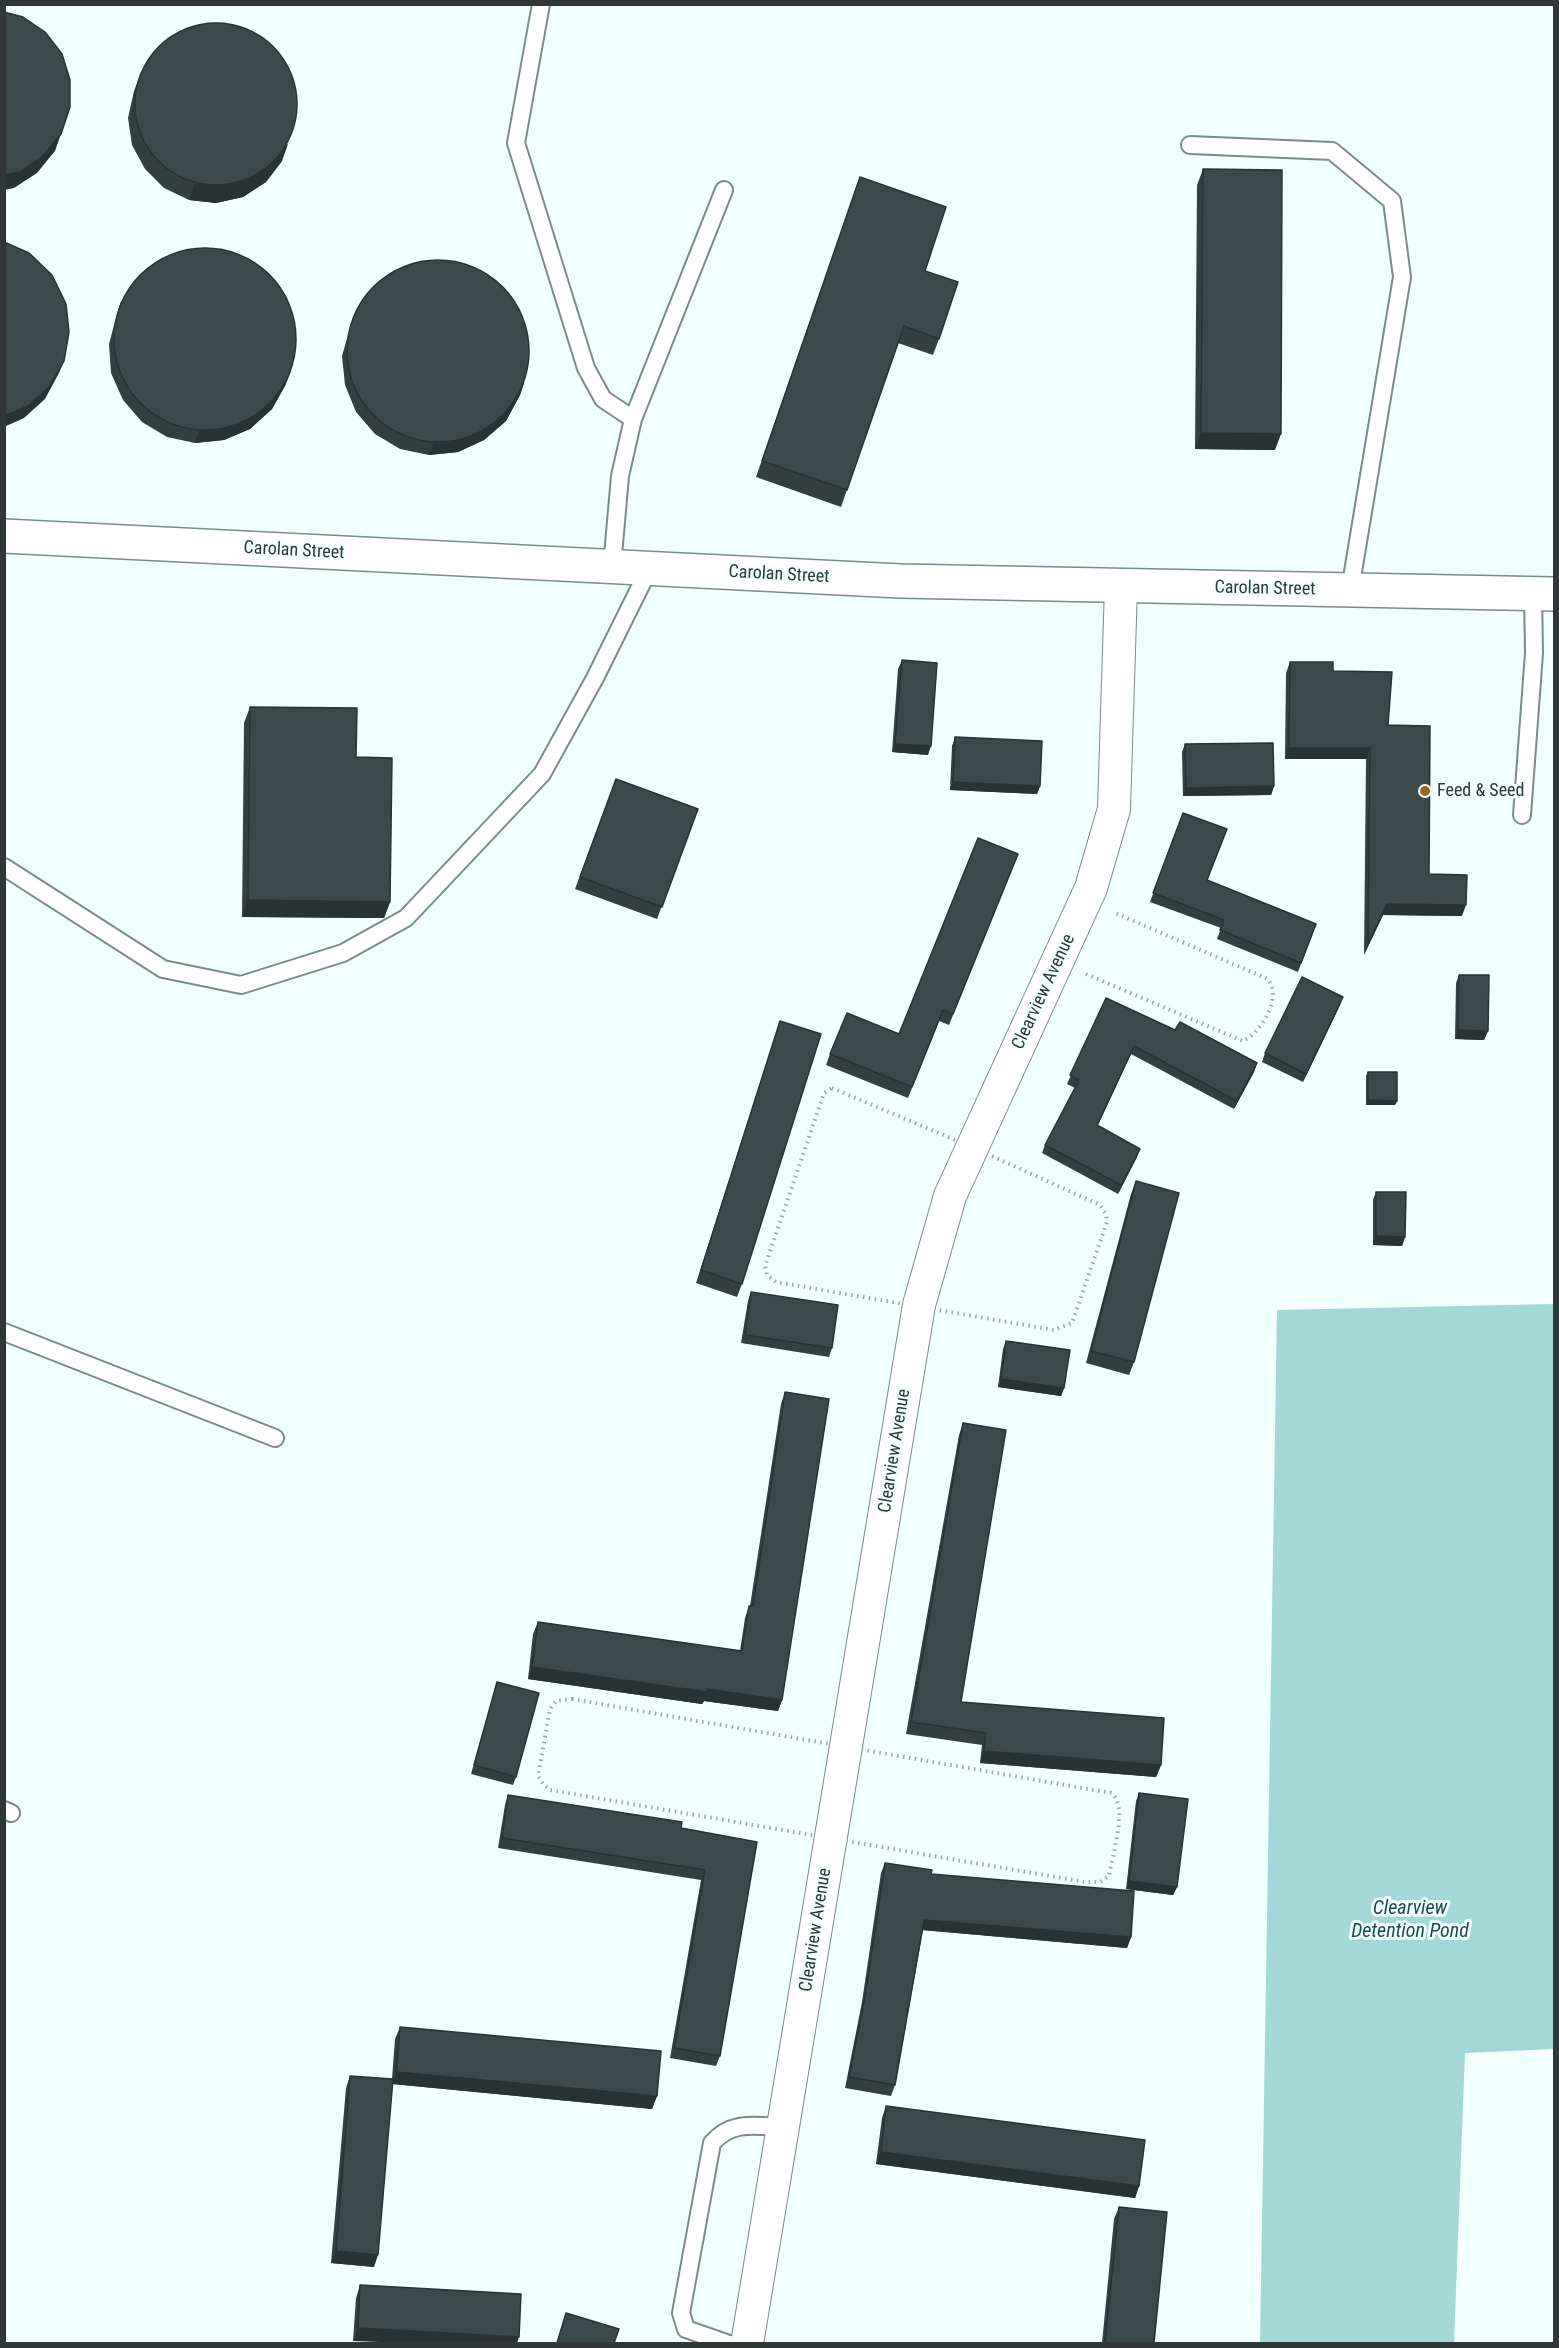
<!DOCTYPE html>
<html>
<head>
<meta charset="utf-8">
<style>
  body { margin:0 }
  #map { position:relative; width:1559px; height:2348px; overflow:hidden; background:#f1ffff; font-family:"Roboto Condensed",sans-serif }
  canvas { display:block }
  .frame { position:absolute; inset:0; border:6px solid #303737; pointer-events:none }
</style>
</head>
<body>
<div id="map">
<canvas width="1559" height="2348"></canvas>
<div class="frame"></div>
</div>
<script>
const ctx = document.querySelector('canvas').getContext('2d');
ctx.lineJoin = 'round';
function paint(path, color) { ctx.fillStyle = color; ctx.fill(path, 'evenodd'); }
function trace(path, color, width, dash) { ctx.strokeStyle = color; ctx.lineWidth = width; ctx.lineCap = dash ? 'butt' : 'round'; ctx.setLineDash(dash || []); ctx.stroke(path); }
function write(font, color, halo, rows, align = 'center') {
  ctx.font = font + ' "Roboto Condensed",sans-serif'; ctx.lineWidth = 6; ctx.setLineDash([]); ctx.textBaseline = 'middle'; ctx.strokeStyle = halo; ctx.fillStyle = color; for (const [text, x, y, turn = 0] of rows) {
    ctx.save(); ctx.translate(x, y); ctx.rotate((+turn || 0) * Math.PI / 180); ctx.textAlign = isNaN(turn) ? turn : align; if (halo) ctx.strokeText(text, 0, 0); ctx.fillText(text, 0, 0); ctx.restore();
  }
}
paint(new Path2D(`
  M1554,1304V2049L1465,2053L1454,2343H1260L1277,1310Z`), '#a4d8d8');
const service = new Path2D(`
  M541,4L516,143L586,368L603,399L633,419
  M1190,145L1332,151L1392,201L1402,277L1350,590
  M612,567L620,476L633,419L724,190
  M1522,815L1534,653L1533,593
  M4,867L163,969L241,985L343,953L406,918L542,774L595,678L649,569
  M4,1332L275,1438
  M4,1810L11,1813
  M729,2344L686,2329L681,2313L712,2143C732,2120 756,2126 783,2127`);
const minor = new Path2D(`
  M747,2344L919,1305L950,1196L1091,888L1114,809L1121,587`);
const tertiary = new Path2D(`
  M4,536L900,581L1554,594`);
trace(service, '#7b8a8a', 20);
trace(minor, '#7b8a8a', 34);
trace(tertiary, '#7b8a8a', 36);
trace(new Path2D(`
  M1086,974L1243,1041C1262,1032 1282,998 1268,979L1115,913
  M832,1088L972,1147L1100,1205L1106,1214L1107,1222L1072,1323L1054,1330L776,1282L767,1275L765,1266L824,1093Z
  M572,1699L1111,1793C1129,1805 1112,1856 1109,1876L1100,1882H1085L550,1790L543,1784L538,1776L550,1709L556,1701Z`), '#9ba6a6', 4, [1.5, 4.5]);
trace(service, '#fff', 16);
trace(minor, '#fff', 32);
trace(tertiary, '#fff', 33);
paint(new Path2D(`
  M140,75L282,161L266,182L243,197L216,203L189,200L164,188L145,169L132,145L128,118L134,91Z
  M1203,169L1275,450L1195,449L1197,185Z
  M860,177L925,271L939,339L933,355L898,343L841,507L756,477Z
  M121,301L286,384L272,409L250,429L224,440L195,443L167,437L142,422L123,400L111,373L109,344L117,314Z
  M355,313L524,383L520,395L506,421L484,440L458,452L429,455L400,449L375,434L356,412L345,385L342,356L351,325Z
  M902,660L928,755L892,752L898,669Z
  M1290,662L1333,671L1388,725L1429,874L1462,916L1383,915L1364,955L1366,759H1285L1286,673Z
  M250,707L356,757L390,902L384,918L242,917L244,723Z
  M955,737L1040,786L1037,794L950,790L952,746Z
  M1185,744L1274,786L1271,795L1183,796L1182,752Z
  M616,779L698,809L657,919L575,889Z
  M1183,813L1207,880L1316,924L1298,972L1217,939L1221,928L1150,902Z
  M1018,854L949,1025L939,1021L908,1098L826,1065L830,1054L899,1034Z
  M1459,975L1488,1031L1484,1040L1455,1039L1456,983Z
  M1106,998L1175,1030L1257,1063L1254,1072L1234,1109L1131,1054L1097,1125L1137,1157L1118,1194L1042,1153L1045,1145L1075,1088L1067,1084Z
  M1340,1005L1303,1082L1262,1062L1265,1053Z
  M780,1021L742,1284L737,1297L696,1283Z
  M1368,1072L1397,1101L1395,1105H1366V1076Z
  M1136,1181L1134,1362L1129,1375L1086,1363L1131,1194Z
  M1376,1192L1405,1237L1402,1246L1373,1245V1200Z
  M751,1292L832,1348L829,1357L741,1343L748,1301Z
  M1006,1341L1064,1388L1061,1396L998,1387L1003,1349Z
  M785,1392L782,1700L778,1711L704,1701L702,1704L528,1679L533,1634L538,1622L740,1651L745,1618L749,1606H750L781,1404Z
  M963,1423L961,1702L1161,1765L1156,1777L980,1763L982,1745L906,1734L959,1435Z
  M497,1682L516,1777L513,1785L471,1774Z
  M1139,1793L1177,1887L1173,1895L1126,1889L1136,1801Z
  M508,1795L757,1842L720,2056L716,2066L670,2058L701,1880L498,1848L505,1805Z
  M885,1863L931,1874L1131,1937L1127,1948L923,1930L895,2085L891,2096L845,2088L862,2002L881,1873Z
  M400,2027L657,2096L652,2109L393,2084L374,2267L331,2263L346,2088L350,2076L392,2079L395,2039Z
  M886,2106L1139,2186L1135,2198L876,2164L882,2118Z
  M1119,2207L1154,2343H1102L1114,2219Z
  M360,2285L519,2337L353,2341L356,2298Z`), '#343f40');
paint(new Path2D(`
  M61,134L55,151L37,173L14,188L4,190V175Z
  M288,144L282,161L266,182L243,197L216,203L189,200L195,184Z
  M64,361L59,373L45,399L24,418L4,427V416Z
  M291,371L286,384L272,409L250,429L224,440L195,443L199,431Z
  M524,383L520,395L506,421L484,440L458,452L429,455L433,443Z
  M1201,433L1281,434L1275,450L1195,449Z
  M895,744L931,746L928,755L892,752Z
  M1289,748H1370L1366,759H1285Z
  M953,782L1040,786L1037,794L950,790Z
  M1274,786L1271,795L1183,796L1186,788Z
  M248,900L390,902L384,918L242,917Z
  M1387,904L1466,905L1462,916L1383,915L1364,955L1368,944Z
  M1343,997L1340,1005L1303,1082L1306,1074Z
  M1458,1030L1488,1031L1484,1040L1455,1039Z
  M1134,1046L1131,1054L1094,1134L1097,1125Z
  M1257,1063L1254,1072L1234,1109L1237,1101Z
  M1368,1100L1397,1101L1395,1105H1366Z
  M1140,1149L1137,1157L1118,1194L1121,1185Z
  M1376,1236L1405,1237L1402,1246L1373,1245Z
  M1001,1379L1064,1388L1061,1396L998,1387Z
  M532,1667L707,1689L782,1700L778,1711L704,1701L702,1704L528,1679Z
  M984,1751L1161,1765L1156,1777L980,1763Z
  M1129,1881L1177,1887L1173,1895L1126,1889Z
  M924,1920L1131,1937L1127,1948L921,1930Z
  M396,2072L657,2096L652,2109L392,2084Z
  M881,2152L1139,2186L1135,2198L876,2164Z
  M336,2251L378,2255L374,2267L331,2263Z
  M358,2328L519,2337L517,2343H405L353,2341Z`), '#2a3334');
const building = new Path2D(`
  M4,12L23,17L45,32L62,54L70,80V107L61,134L43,156L20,172L4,175Z
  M135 104a81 81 0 1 1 162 0a81 81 0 1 1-162 0Z
  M1203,169L1282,170L1281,434L1201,433Z
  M860,177L946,207L925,271L958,282L939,339L904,326L847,490L762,461Z
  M4,242L29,253L52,275L66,304L69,332L64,361L50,386L28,406L4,416Z
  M114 339a91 91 0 1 1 182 0a91 91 0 1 1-182 0Z
  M347 351a91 91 0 1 1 182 0a91 91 0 1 1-182 0Z
  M902,660L937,663L931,746L895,744Z
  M1290,662H1333V671L1392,672L1388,725L1430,726L1429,874L1467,875L1466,905L1387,904L1368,944L1370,748H1289Z
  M250,707L357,708L356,757L392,758L390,902L248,900Z
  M955,737L1042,741L1040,786L953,782Z
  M1273,743L1274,786L1186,788L1185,744Z
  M616,779L698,809L662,907L580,877Z
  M1183,813L1227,829L1207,880L1316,924L1301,963L1220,930L1224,920L1153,893Z
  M978,838L1018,854L953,1014L943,1010L912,1087L830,1054L847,1013L899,1034Z
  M1459,975H1489L1488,1031L1458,1030Z
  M1302,977L1343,997L1306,1074L1265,1053Z
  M1106,998L1175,1030L1180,1022L1257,1063L1237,1101L1134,1046L1097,1125L1140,1149L1121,1185L1045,1145L1079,1080L1070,1075Z
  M780,1021L821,1034L742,1284L701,1270Z
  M1368,1072H1397V1101L1368,1100Z
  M1136,1181L1179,1193L1134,1362L1091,1351Z
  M1376,1192H1406L1405,1237L1376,1236Z
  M751,1292L838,1305L832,1348L745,1335Z
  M1006,1341L1070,1350L1064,1388L1001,1379Z
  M785,1392L829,1399L782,1700L707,1689V1692L532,1667L538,1622L742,1651L749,1606H753Z
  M963,1423L1006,1430L961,1702L1164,1718L1161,1765L984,1751L986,1733L911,1722Z
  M497,1682L539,1693L516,1777L474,1765Z
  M1139,1793L1188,1799L1177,1887L1129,1881Z
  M508,1795L682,1822L681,1828L757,1842L720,2056L674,2048L705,1870L502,1838Z
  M885,1863L932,1870L931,1874L1134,1891L1131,1937L924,1920L895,2085L849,2077L866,1991Z
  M400,2027L661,2051L657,2096L396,2072Z
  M350,2076L393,2079L378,2255L336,2251Z
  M886,2106L1145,2140L1139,2186L881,2152Z
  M1119,2207L1167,2212L1154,2343H1105Z
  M360,2285L521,2294L519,2337L358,2328Z
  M566,2313L619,2329L614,2343H557Z`);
paint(building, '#3c494a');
trace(building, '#2a3334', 1.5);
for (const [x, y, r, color] of [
  [1425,791,6,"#9e6623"]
]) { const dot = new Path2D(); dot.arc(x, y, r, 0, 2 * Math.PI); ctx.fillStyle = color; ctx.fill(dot); trace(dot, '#f1ffff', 2); }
write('18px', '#303737', '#f1ffff', [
  ["Carolan Street",294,551,3],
  ["Carolan Street",779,575,3],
  ["Carolan Street",1265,589,1],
  ["Clearview Avenue",1044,992,-65],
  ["Clearview Avenue",895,1451,-81],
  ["Clearview Avenue",816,1930,-81]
]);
write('18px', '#303737', '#f1ffff', [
  ["Feed & Seed",1437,791]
], 'left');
write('italic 20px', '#1d4b4c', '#f1ffff', [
  ["Clearview",1410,1909],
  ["Detention Pond",1410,1932]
]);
</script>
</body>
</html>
